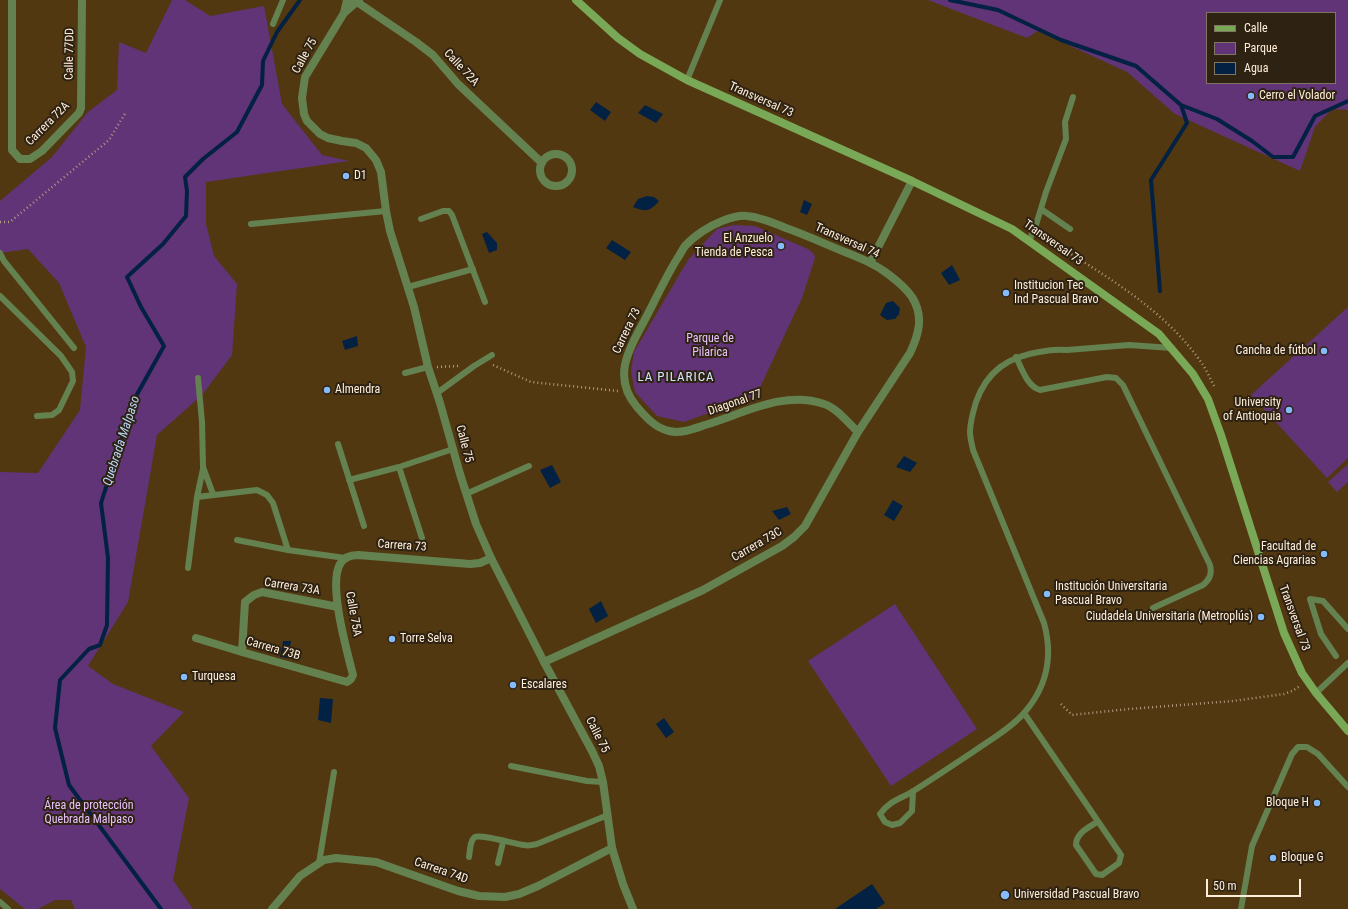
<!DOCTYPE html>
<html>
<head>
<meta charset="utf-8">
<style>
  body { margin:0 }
  #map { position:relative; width:1348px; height:909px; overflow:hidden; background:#523811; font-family:"Roboto Condensed",sans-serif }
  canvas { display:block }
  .legend { position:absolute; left:1206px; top:12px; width:130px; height:72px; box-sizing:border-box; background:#2e2212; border:1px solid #827462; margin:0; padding:5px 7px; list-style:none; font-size:12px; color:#ffeeda }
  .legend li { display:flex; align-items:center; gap:8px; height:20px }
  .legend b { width:20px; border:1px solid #827462 }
  .scale { position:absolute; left:1206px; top:879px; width:95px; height:18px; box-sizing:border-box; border:2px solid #ffeeda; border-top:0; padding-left:5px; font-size:12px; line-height:14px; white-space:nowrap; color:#ffeeda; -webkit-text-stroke:3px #2e2212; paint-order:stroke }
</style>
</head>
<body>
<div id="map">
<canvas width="1348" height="909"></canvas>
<ul class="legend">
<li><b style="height:5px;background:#79a856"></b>Calle</li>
<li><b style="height:11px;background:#613377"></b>Parque</li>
<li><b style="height:11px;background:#022143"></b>Agua</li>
</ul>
<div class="scale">50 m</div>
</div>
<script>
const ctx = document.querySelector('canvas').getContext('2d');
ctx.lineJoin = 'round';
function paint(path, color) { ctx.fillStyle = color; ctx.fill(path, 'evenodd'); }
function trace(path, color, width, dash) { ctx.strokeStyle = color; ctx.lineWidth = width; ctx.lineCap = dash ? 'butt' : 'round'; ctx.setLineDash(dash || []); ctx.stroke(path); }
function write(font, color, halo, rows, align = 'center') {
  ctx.font = font + ' "Roboto Condensed",sans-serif'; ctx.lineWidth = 4; ctx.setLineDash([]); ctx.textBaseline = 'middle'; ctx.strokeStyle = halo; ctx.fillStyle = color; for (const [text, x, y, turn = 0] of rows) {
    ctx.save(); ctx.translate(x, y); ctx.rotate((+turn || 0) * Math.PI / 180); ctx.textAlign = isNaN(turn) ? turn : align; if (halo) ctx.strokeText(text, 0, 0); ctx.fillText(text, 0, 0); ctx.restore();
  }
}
paint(new Path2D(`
  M172,0H185L210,16L264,6L282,104L322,155L349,161L206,182V224L214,256L237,284L232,355L202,395L157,435L128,602L88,666L113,684L184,712L151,746L189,798L173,880L193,909H75L71,900H55L38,909H25L0,889V472L38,473L80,410L86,347L59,283L28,249L0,253V201L52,157L88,112L117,90L119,42L146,53Z
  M928,0H1348V110L1332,109L1315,127L1300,171L1175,114L1127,72L1038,31L1027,38ZM1207,13H1335V83H1207Z
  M734,225L755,226L808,249L814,254L815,258L802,298L756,396L684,422L657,416L635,392L631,371L634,352L688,260L717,229Z
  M1348,307V458L1327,478L1251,395Z
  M1348,464V482L1337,492L1328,482Z
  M895,604L977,729L891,786L808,661Z`), '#613377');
paint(new Path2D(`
  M596,102L611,112L605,121L590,110Z
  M645,105L663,114L656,123L638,113Z
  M647,196L654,197L659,201C650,212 645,212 633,207L638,199Z
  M804,200L812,204L807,215L800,212Z
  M487,232L497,243V250L489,253L482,234Z
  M612,240L631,252L625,260L606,248Z
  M952,265L960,280L949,285L941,273Z
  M893,301L900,308L899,314L895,319L887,320L880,315L886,303Z
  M357,336L358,346L345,350L342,341Z
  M904,456L917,463L910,472L896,467Z
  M552,465L561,482L550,488L540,470Z
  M893,500L903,506L894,521L884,515Z
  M787,507L791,514L779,520L772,511Z
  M601,601L608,616L596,623L589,609Z
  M283,641H291L288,658L280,657Z
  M320,698L333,699L331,723L318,720Z
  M664,718L674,732L666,738L656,724Z
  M872,884L885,903L876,909H835Z`), '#022143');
trace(new Path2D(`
  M950,0L998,10L1061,40L1136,66L1181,105L1187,123L1151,180L1160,291
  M1181,105L1217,119L1252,141L1273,157H1293L1315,116L1348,101
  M161,909L69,785L55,728L60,680L89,649L100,645L107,625L108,558L101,503L135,398L164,346L141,307L127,277L163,244L186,216L187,191L185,177L203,159L237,132L262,85L263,61L277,32L300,0`), '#022143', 4);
trace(new Path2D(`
  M0,222H10L109,140L126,112
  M1041,235C1098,272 1161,305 1201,362C1206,369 1210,378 1214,386
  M493,365L531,382L618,391
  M437,367L458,366
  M1289,611L1298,636
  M1061,704L1072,715L1129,709L1233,701L1284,694L1292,691L1300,686`), '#b09b7e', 2.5, [1, 3]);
trace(new Path2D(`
  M273,24L283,0
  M687,80L720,0
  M1041,209L1070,229
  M421,219L443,211H449L452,215L485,302
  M251,224L386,211
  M1029,241L1036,225L1046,192L1066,139L1065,122L1073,97
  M0,253L4,261L74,348
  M408,287L473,269
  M0,296L61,356L72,372L73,381L59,410L52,415L37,416
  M1016,357C1022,369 1027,386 1040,390L1107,377L1116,378L1123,385L1210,565C1212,574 1210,579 1203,585L1153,608
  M405,373L428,367
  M198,378L202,422L203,467L213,494
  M437,393L474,366L492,355
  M338,444L364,526
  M399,467L422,538
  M349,480L399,467L453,449
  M466,494L529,466
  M197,497L257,490L267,495L273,503L288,550
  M237,540L288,550L345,558
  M188,568L197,497L203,469
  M1336,656L1321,634L1310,599L1323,601L1348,629
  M1316,693L1348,663
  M1024,713L1121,855L1119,863L1102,875L1096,874L1076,845C1076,833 1088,828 1097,822
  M511,766L587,781L603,782
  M913,791L912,811L900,823L892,825L885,822L880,814C890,800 901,799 915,790C934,778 953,765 973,752C990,740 1010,729 1024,713C1047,687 1053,656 1044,623L973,450C972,444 970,438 970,432C970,422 973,412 976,402C987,371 1008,357 1039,352C1049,350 1057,349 1067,350L1129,345L1172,348
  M469,857C470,851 470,840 475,837C481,834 515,844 524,845C528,846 533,845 537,844L608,815
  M319,863L334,772
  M498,863L503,842
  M0,902L8,909
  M1241,909L1252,846L1292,754L1298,747H1307L1318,754L1348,787`), '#648250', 6);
trace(new Path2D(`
  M12,0V150L20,159H30L42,151L79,113L81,108L82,0
  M354,0L416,42L433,55L458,84L542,163
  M540 170a16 16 0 1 1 32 0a16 16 0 1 1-32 0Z
  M870,263L912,181
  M196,638L242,652L347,682L351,679L353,675C347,651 328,585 340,564C344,557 350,555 358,555L470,564L480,563L491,558
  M242,652L245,602L254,595L262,592L338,607
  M544,662L703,590L782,546L794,537L805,526L858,432L910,353C919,334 924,316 912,297C906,288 896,280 888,274C875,264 860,258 845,252C825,244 806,235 786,228C774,223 760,217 747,216C739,215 730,218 722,221C709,226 694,236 685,246C682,250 680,255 677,259C664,280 654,303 642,325C627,352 613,379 637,407C646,417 655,428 669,431C681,434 693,429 705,425C743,414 783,390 824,404C837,408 848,423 858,432
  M272,909L300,876L324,860L336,858L376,862L458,891L479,896L505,897L519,894L538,886L612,848`), '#648250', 8);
trace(new Path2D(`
  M347,0L344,13L305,77L302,98L304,114L307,121L320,134L328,138L342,141L356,143L366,148L376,160L381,172L386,211L390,231L414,307L428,367L440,403L460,474L476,524L491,558L544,662L592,751L599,766L603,782L612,848L623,884L633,909
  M344,13L359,0`), '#648250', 8);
trace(new Path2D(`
  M576,0L618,38L640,54L687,80L912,181L1012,229L1159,334L1193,374L1208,399L1221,435L1284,633L1302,673L1316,693L1348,731`), '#79a856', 8);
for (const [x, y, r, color] of [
  [1251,96,4,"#86bbfb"],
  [346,176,4,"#86bbfb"],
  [781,246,4,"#86bbfb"],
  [1006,293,4,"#86bbfb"],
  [1324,351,4,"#86bbfb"],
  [327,390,4,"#86bbfb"],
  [1289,410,4,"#86bbfb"],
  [1324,554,4,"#86bbfb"],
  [1047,594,4,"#86bbfb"],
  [1261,617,4,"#86bbfb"],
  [392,639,4,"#86bbfb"],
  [184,677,4,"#86bbfb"],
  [513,685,4,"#86bbfb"],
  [1317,803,4,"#86bbfb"],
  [1273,858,4,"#86bbfb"],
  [1005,895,5,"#86bbfb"]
]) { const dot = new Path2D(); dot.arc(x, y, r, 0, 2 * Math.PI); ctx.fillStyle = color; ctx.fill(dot); trace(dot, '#2e2212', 1.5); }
write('12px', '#ffeeda', '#2e2212', [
  ["Calle 77DD",70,54,-89],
  ["Calle 75",305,56,-61],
  ["Calle 72A",461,68,47],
  ["Transversal 73",761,100,24],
  ["Carrera 72A",48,124,-45],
  ["Transversal 74",847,241,24],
  ["Transversal 73",1053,243,35],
  ["Carrera 73",627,331,-64],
  ["Diagonal 77",735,403,-19],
  ["Calle 75",464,444,75],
  ["Carrera 73C",757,545,-30],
  ["Carrera 73",402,546,4],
  ["Carrera 73A",292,587,9],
  ["Calle 75A",353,614,80],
  ["Transversal 73",1294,618,70],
  ["Carrera 73B",273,649,16],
  ["Calle 75",597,735,63],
  ["Carrera 74D",441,871,19]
]);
write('12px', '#ffeeda', '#2e2212', [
  ["Cerro el Volador",1259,96],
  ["D1",354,176],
  ["El Anzuelo",773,239,"right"],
  ["Tienda de Pesca",773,253,"right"],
  ["Institucion Tec",1014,286],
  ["Ind Pascual Bravo",1014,300],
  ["Cancha de fútbol",1316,351,"right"],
  ["Almendra",335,390],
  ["University",1281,403,"right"],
  ["of Antioquia",1281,417,"right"],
  ["Facultad de",1316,547,"right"],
  ["Ciencias Agrarias",1316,561,"right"],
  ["Institución Universitaria",1055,587],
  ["Pascual Bravo",1055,601],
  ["Ciudadela Universitaria (Metroplús)",1253,617,"right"],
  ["Torre Selva",400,639],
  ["Turquesa",192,677],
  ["Escalares",521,685],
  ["Bloque H",1309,803,"right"],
  ["Bloque G",1281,858],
  ["Universidad Pascual Bravo",1014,895]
], 'left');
write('12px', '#e9c2ff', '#2e2212', [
  ["Parque de",710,339],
  ["Pilarica",710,353],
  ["Área de protección",89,806],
  ["Quebrada Malpaso",89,820]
]);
ctx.letterSpacing = '1px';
write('13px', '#d2e6ff', '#2e2212', [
  ["LA PILARICA",676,378]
]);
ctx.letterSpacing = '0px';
write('italic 13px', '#b9d8fd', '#2e2212', [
  ["Quebrada Malpaso",122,441,-72]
]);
</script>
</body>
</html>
